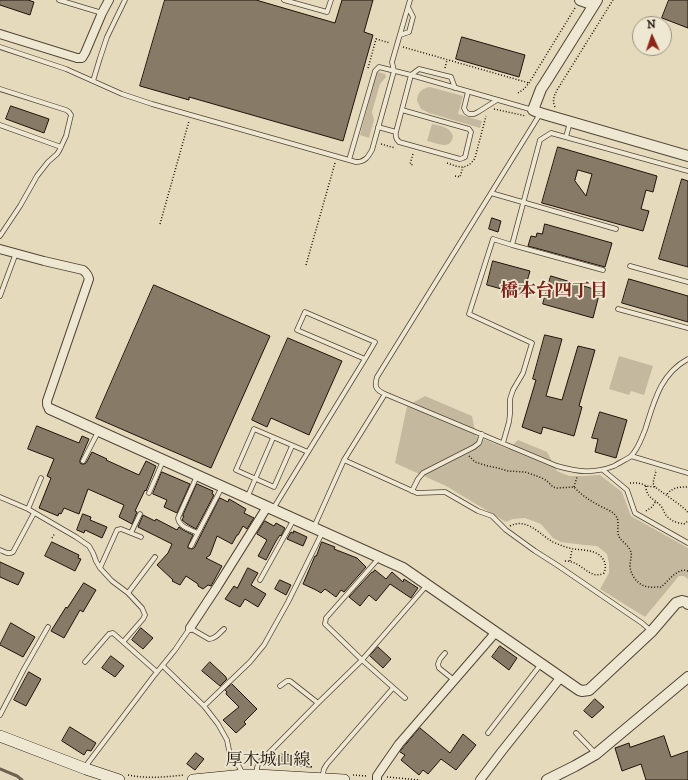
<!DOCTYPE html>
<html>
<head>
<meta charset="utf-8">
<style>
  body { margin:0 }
  #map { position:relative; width:688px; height:780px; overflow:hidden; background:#e5dbbc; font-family:"IM FELL DW Pica",serif }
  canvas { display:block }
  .north { position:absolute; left:632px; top:16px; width:40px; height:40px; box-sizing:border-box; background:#eee8d3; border:1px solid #9c9283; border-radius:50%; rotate:357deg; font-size:11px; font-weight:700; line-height:16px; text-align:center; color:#21120b }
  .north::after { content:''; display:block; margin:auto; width:14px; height:18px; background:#8f2418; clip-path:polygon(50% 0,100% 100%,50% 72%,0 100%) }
</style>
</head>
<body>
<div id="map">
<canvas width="688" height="780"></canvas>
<div class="north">N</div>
</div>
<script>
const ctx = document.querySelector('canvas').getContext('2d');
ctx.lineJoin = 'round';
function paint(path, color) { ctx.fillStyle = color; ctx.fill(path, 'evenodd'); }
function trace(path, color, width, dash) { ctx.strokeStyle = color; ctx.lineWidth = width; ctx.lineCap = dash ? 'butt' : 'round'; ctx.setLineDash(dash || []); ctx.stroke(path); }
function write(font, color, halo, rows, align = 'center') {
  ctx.font = font + ' "IM FELL DW Pica","Noto Serif JP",serif'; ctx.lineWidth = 3.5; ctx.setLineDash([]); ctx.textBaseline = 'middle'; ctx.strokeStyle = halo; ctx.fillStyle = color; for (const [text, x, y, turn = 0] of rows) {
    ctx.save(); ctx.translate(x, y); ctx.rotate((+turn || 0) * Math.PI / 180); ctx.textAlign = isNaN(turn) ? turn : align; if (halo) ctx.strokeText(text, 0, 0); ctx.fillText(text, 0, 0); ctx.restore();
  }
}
paint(new Path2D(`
  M378,72L385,74L386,77L380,84L372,112L374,120L369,138L360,135L376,75Z
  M430,87L463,96L458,114L482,121L480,128L429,113L421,109L417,101C417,93 422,88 430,87Z
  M432,124C441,126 450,127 453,136C451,151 437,143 427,141Z
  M619,356L653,366L644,395L631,391L629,395L609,389Z
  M425,396L472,416L476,436L508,449L518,440L547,452L557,471L569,476H583L600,475L622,492L631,516L688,548V579L684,576H679L645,617L600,589L609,573V563L607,554L597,546L584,545L561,542L553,538L541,524L525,518L513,519L506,522L446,486L395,463L407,406Z`), '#c4b99e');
trace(new Path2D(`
  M0,769L17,776L22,780`), '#6e6251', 3);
const building = new Path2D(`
  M0,0H28L34,2L30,15L0,5Z
  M165,0H256L335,23L342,0H373L364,32L373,35L343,141L189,97V100L140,86Z
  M669,0H688V28L662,18Z
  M462,37L525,55L519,77L456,59Z
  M11,106L49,119L44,133L6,119Z
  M558,147L657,176L653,192L646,190L641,209L649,211L643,231L542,203ZM578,170L592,174L586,196L575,181Z
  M682,179L688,181V267L659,259Z
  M492,218L501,221L498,232L489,229Z
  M545,224L612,243L605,267L528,246L531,236L536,237L537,233L542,234Z
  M493,261L530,271L523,295L487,285Z
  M551,276L600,291L593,318L543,304Z
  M629,279L688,296V322L622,303Z
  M154,285L270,336L211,468L96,418Z
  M545,335L562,339L546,396L562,400L578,346L595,350L579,406L582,407L574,436L543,427L541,434L522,427L536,380L533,379Z
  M288,338L342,361L309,435L271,418L267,427L252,420Z
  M600,412L627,420L616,458L595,452L598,439L592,438Z
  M37,426L79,443L82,436L89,439L80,460V463L82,464H84L86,463L92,452L107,459L106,460L139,475L146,461L156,466L146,491L145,490L135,511L137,512L132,524L119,517L124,505L88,489L79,514L64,508L61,514L59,513L58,516L39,508L51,478L47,476L54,459L28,449Z
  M162,472L190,484L177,513L164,507L167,500L153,494Z
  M197,484L213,491L212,494L214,495L196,529L187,524L182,520L184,516H183Z
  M220,498L228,502L229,499L236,503L246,509L244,513L254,518L247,529L243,526L238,535H237L232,544L217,536L210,555L206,558L222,566L211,586L208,585L203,589L198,586V584L186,576L180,585L172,581L173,580L157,565L168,553L172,544L138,527L143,515L155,521L156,519L177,530L179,527L183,530L193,535L188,546V548L192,549L194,548Z
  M83,514L91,517L90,520L107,527L102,538L85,530L84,533L77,530Z
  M265,521L274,526L276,523L285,528L281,536L280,535L276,541L266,560L258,556L267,540L257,534Z
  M294,531L307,537L303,546L287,539L291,532L293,533Z
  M52,542L79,555L78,558L81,559L75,571L45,556Z
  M322,542L335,547L334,549L357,558L366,567L344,592L341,590L336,597L325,589L321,593L316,590L303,584L315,556H316Z
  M0,562L24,573L18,585L0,577Z
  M248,568L258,573L251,585L266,594L258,607L245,599L240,607L225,599L234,586L237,588Z
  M375,570L386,579L392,572L403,582L404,579L418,588L411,598L390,584L376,601L369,595L360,606L349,597L372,572H373Z
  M280,580L291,585L286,595L275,589Z
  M84,583L96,590L83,612L80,610L64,638L51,631L66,607L67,608Z
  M11,623L35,637L23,657L0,645Z
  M141,628L153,638L143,649L132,640Z
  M500,646L517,658L509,670L492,657Z
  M378,647L391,659L383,668L370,656Z
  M111,656L124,666L115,677L102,668Z
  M210,662L226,677V678L227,679L220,686L202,671Z
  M29,672L41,679L26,706L14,700Z
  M232,684L257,709L244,722L246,724L236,733L223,720L239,707L226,694L227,692L225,690Z
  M595,699L604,707L592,718L584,711Z
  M70,727L96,743L91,751L87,750L84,755L62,741Z
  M420,728L450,753L463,734L476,745L456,770L441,759L428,774L423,770L419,775L401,760L405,755L400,752Z
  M664,736L671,757L688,751V780H646L641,764L622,771L615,748L629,743L630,747Z
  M196,753L204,759L195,770L187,764Z
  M279,754L298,755L312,767L264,764L274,756Z`);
paint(building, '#877b67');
trace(building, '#21120b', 1);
const service = new Path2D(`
  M59,0L102,13
  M284,0L327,12L331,0
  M400,35L409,32L413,17L408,7
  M0,47L66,69L122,94L152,104L356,162C365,162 368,157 372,150L394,71L392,62L410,0
  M93,81L100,58L107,37L125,0
  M0,89L66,110L69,112L71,115L66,136L59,151L57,154L48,162L37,176L20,206L0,236
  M468,92L464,108L466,112L469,114H474L478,112L497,100
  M402,110L469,129L471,132L465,157L463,158L460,159L399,142C396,139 395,136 396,132L411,75L419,69L451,77L455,88
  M540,114L377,377C374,387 376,390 385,394L557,466C578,472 593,474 614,466C619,463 625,460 630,457C638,450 641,439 645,430C654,402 660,374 688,359
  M0,125L61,147
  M378,127L396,132
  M566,137L570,122
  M349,160L375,71L379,67L411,75L533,110
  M491,193L616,229
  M512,245L603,270
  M630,266L688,282
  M0,296L16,253
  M618,309L688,328
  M503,443L509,422L510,414V399L513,390L523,373L532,343L469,314L493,239L512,245L540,140L551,133L688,171
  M292,446L274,487L236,470L254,429L308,452
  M631,456L688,473
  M344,460L417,493L445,492L478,511L492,516L506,530L535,551L557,565L642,623L651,631
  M83,461L98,432
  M603,470L627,490L635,513L688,543
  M197,476L178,518C179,527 190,529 197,533
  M412,491L418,479L423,473L474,447L479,443L482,434
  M149,493L163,461
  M0,497L28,509L76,537L89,546L93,553L96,561L100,568L112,581L128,593L142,608L145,615L143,619L123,642
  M247,498L273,438
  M28,509L41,478
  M273,509L365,359L375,342L305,312L297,330L365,359
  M314,527L344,460L385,394
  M131,533L140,514
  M191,546L222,487
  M0,550C5,552 9,555 13,552L34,513
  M379,558L326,618L325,624L362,660L405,698
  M100,568L117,530L121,529L141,537
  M260,580L294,519
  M128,593L155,557
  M445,653L440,659L438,664L439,668L454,680
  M85,662L109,634L113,633L157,672
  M163,666L204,706L218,724L227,740L230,755L237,763L243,774
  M280,686L287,681H290L318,703
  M204,706L250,662L264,645L288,602L322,533
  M0,715L24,669L48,627
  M488,733L541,664
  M576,733L596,754
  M86,769L88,763L153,677L175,650L190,628L209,639C216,639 219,633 224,629
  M257,775V768L258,764L318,703L362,660L427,585
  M322,778L324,769L327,764L393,688`);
const minor = new Path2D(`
  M0,34L77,58H82L85,53L102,13L109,0
  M0,249L44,261L83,270C87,273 88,275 89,279L47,401C47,405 47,407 50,409
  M190,628L217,587L267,507
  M377,780V776L381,770L399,744L496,632
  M480,780L502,751L561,677`);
const tertiary = new Path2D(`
  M580,0L594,5
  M597,0L545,83L541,89L533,110L540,113L688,156
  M50,409L403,568L579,690L582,691L589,690L652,631L676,603L682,601L686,602L688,604
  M547,780L575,766L596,754L688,677`);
const secondary = new Path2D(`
  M0,736L86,769L119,780
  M193,780L244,775H257L344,780`);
trace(service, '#524437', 5.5);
trace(minor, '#524437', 10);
trace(tertiary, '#524437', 12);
trace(secondary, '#21120b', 12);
trace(new Path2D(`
  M403,47L529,83
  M368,68L376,39L390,43
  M445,68L447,60
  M518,93L524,89L529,83L575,8
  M555,107C552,101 554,96 557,90L613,0
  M494,109L526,116
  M381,144L395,148
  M413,154L410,164L413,165
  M447,163C458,167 467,171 475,158L486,116
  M455,176L460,177L463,167
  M160,224L189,121
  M306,265L335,163
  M469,456L475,462L488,466L498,468L508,471L525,472L542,478L547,481L553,487L557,488L574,487C582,496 591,501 602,507C606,509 612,511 615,515C620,520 617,526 618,533C619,541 627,543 630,550C633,554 630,560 630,565C630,574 637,584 645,586C650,588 656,587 661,587C669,581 677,567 688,571
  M630,483H638L642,484L646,486L655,487L680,505L687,511L688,513
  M646,486V489C648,498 654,499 660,505C664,509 664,515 669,518C673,522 679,523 684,524L688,521
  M574,487L577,477
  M655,487L653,483L656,471L655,470
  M667,494C674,487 678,487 688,487
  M646,511L652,507L656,501
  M510,526C527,517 540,535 553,542C560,545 567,548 574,549C582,550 591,550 598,554C605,559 607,566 604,573C589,581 582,560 564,561
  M52,538L55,533
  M570,561L572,549
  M128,775C147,779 165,777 184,775
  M353,775L367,776
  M387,777L420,780`), '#21120b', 1.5, [1, 2]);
trace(service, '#eee8d3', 4);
trace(minor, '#eee8d3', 8);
trace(tertiary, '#eee8d3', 10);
trace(secondary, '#eee8d3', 11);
write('17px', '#21120b', '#eee8d3', [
  ["厚木城山線",268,761]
]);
write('bold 18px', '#7a1f14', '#eee8d3', [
  ["橋本台四丁目",554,292]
]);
</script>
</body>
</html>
